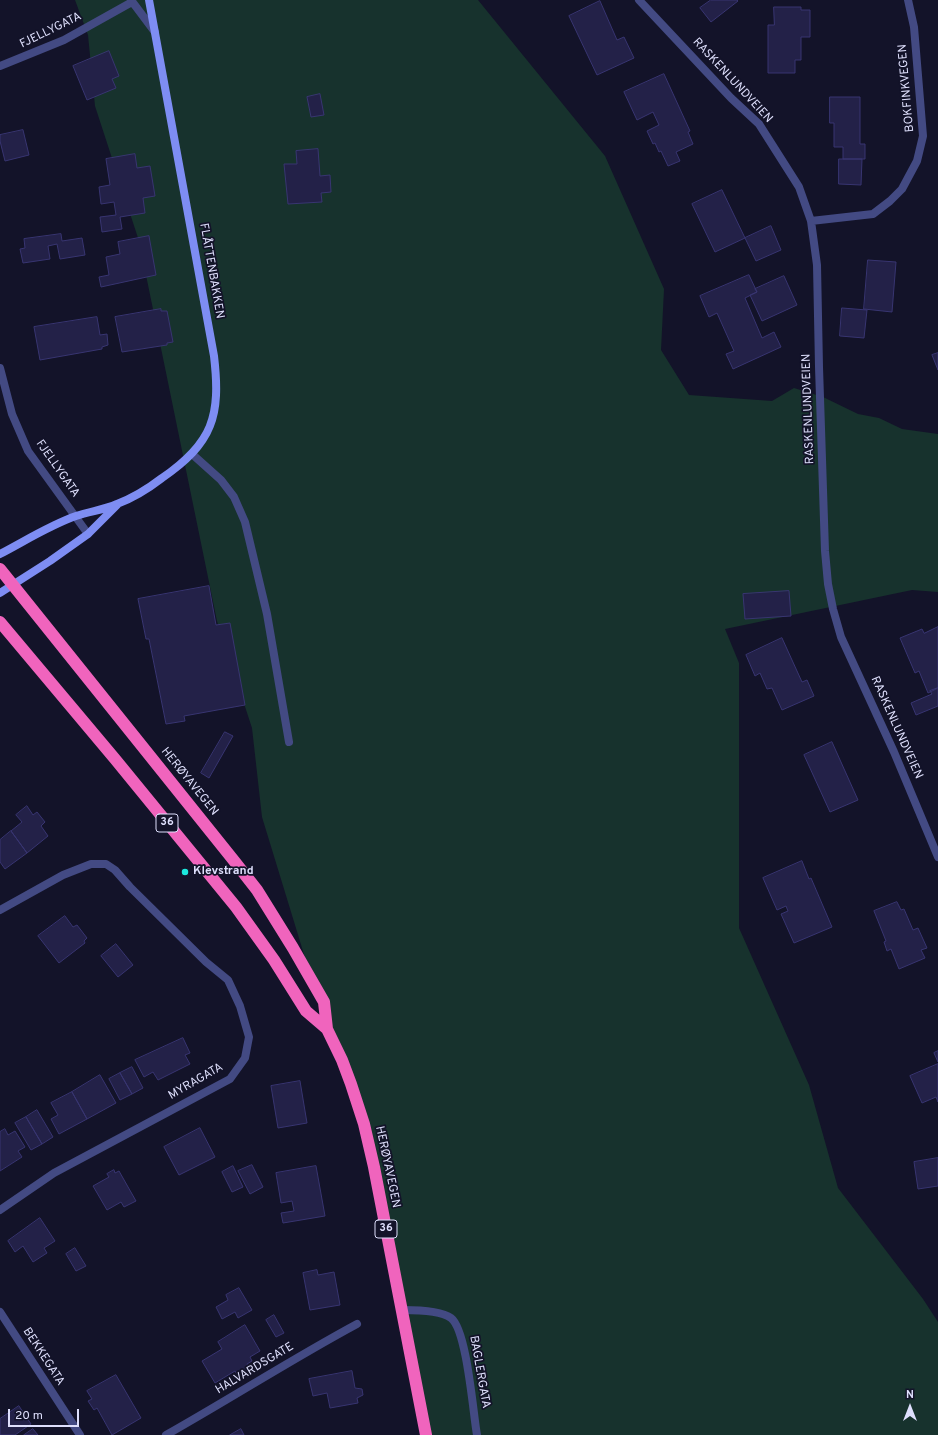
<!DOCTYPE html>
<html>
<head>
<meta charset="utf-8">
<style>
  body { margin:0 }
  #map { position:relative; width:938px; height:1435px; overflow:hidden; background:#131329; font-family:Overpass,sans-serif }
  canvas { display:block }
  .north { position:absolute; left:890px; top:1387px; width:40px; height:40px; -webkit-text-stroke:3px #131329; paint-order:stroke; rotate:0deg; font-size:11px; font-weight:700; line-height:16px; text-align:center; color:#dedffc }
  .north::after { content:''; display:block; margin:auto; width:14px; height:18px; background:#dedffc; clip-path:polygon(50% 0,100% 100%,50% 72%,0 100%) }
  .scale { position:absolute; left:8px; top:1409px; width:71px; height:18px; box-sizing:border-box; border:2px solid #dedffc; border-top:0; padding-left:5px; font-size:12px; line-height:14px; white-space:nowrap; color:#dedffc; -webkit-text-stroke:3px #131329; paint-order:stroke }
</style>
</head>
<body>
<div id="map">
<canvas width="938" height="1435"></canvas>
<div class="north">N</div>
<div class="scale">20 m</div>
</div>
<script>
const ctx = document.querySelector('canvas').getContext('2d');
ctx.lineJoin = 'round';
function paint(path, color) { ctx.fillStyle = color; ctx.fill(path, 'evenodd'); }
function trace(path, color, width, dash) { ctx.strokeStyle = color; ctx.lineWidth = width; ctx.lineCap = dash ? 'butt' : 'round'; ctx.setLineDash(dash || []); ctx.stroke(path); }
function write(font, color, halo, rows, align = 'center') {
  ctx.font = font + ' Overpass,sans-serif'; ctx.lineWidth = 3.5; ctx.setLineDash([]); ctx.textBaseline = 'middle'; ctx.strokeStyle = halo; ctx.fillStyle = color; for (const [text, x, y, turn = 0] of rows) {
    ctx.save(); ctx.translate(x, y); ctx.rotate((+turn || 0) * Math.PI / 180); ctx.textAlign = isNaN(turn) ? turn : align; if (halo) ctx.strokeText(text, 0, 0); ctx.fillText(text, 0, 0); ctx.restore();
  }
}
paint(new Path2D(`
  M75,0H478L605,156L664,289L661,350L689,395L772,401L794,388L823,397L858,414L879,418L902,429L938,434V592L912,590L725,629L739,663V928L809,1085L838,1188L923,1299L938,1322V1435H429L365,1137L310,974L262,817L252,728L217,621L139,241L95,106L88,35Z`), '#17322d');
const building = new Path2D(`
  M711,0H737L738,1L711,22L700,8Z
  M600,1L617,40L624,37L634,58L597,75L569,16Z
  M774,7H801V10H810V37H801V60H795V73H768V25H774Z
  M109,51L119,76L112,79L116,88L87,100L73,66Z
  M664,74L690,131L688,132L693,144L676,152L680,161L668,166L661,151L659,152L655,143L653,144L647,131L659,125L653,112L637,120L624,92Z
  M320,94L324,115L311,117L307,97Z
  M830,97H860V144H865V159H843V147H834V123H830Z
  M23,130L29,155L5,161L0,141V135Z
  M318,149L320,176L330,175L331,192L321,193L322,202L288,204L284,164H297L296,151Z
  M135,154L137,168L150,166L155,196L143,198L145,213L120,217L122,229L102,232L100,217L116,215L114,202L101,204L99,187L110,185L106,159Z
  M839,159H862L861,185L839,184Z
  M722,190L745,238L715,252L692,204Z
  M771,226L781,250L756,261L745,238Z
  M61,234L62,241L82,238L85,255L60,259L57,244L48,246L50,259L23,263L20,249L25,248L24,239Z
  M149,236L156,275L101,287L99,277L109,275L106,257L120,254L118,242Z
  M868,260L896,262L892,312L864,309Z
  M749,275L757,292L745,298L762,338L774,332L781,347L733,369L726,354L734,351L717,313L709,317L700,296Z
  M784,276L797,305L762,321L750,295L757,292L755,289Z
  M842,308L867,310L864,338L840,336Z
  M161,309V311H167L173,342L167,343V345L122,352L115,317Z
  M97,317L100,335L107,334L108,345L102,347V349L40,360L34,327Z
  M938,353V370L932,355Z
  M209,586L216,625L230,623L245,705L184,716L185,721L166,724L149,639H146L138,599Z
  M789,591L791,616L745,619L743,594Z
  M938,627V688L928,693L919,671L915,673L900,638L922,629L924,633Z
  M782,638L802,682L807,680L814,696L782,710L772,688L767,689L760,673L755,676L746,655Z
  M938,688V706L916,715L911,703L932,694L930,691Z
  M225,732L233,736L209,778L201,773Z
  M832,742L858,800L830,812L804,755Z
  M27,806L33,815L37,812L45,822L41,826L48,836L27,853L11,831L22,822L16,815Z
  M11,831L27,853L5,869L0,862V840Z
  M802,861L809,879L811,878L832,927L794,943L781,914L788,911L786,906L777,910L763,878Z
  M897,902L901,910L904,909L913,930L918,928L927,948L921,950L925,958L899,969L891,949L887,951L884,942L886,941L874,911Z
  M65,916L73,927L77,925L87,938L84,941L85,943L59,963L38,936Z
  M116,944L133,965L118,977L101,956Z
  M183,1038L190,1053L185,1055L190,1064L158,1080L153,1072L144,1077L135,1060Z
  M938,1051V1062L934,1053Z
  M938,1064V1102L936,1097L922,1103L910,1076Z
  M132,1067L143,1088L132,1094L120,1073Z
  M120,1073L132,1094L120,1100L109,1079Z
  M100,1075L116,1103L87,1119L72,1092Z
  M300,1081L307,1123L278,1128L271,1086Z
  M72,1092L87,1119L59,1134L51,1119L58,1115L51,1103Z
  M37,1110L53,1137L42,1144L26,1117Z
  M26,1117L42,1144L31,1150L15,1123Z
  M200,1128L215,1157L179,1175L164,1147Z
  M5,1129L8,1135L15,1131L25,1147L18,1151L22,1157L0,1171V1132Z
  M938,1158V1186L918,1189L914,1162Z
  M252,1165L263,1187L250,1194L238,1171Z
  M233,1166L243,1187L232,1192L222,1172Z
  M316,1166L325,1216L283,1223L281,1213L294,1211L292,1201L281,1203L276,1173Z
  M114,1170L115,1173L119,1171L136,1201L124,1207L121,1202L107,1210L93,1186L109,1177L107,1174Z
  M40,1218L55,1241L44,1248L47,1253L33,1262L23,1246L15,1252L8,1241Z
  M75,1248L86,1266L76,1271L66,1254Z
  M317,1270L318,1275L334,1272L340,1305L310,1310L303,1273Z
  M239,1288L252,1310L238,1318L235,1312L222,1319L216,1307L228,1300L226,1295Z
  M274,1315L284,1333L276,1337L266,1320Z
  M245,1325L260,1351L250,1357L252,1361L247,1364L250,1369L238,1376L235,1371L215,1383L202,1361L222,1349L218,1342Z
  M352,1371L355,1388L362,1389L363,1395L357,1398L358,1403L330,1408L327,1393L313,1396L309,1379Z
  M116,1375L141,1418L112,1435L97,1408L94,1410L88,1401L92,1399L87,1391Z
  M19,1406L31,1424L15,1435H0V1419Z
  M33,1429L38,1435H24Z
  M241,1429L244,1435H230Z`);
paint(building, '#232148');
trace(building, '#383571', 1);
trace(new Path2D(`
  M131,0L155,32
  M639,0L731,98L759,124L799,187L811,221L817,265L819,367L825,551L828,584L833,609L841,637L894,752L938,857
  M0,66L64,40L132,2
  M811,221L873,214L890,201L902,189L917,161L923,136L914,27L908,0
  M0,368L12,414L28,451L88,534
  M192,454L221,480L234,497L245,522L267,614L289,742
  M0,910L63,875L91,864H106L115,870L130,887L206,962L228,980L240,1006L249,1037L245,1058L230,1079L54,1173L0,1210
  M403,1310C415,1310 440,1310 451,1318C467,1330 473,1413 477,1435
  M0,1312L80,1435
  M166,1435C230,1399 292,1359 357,1324`), '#434a83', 8);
trace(new Path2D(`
  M0,554C25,541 50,525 76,516C90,511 104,510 117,504C133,498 149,488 162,478C213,443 221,416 214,356L149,0
  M0,593L50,561L88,534L117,505`), '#7e8df3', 8);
trace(new Path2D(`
  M0,569L235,862L257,890L293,948L324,1002L327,1029L342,1060L351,1084L364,1124L374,1167L426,1435
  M0,622L115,759L236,907L274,960L306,1011L327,1029`), '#f064bd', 12);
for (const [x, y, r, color] of [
  [185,872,4,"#1ce9de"]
]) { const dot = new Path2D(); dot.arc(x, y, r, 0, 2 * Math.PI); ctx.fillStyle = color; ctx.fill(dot); trace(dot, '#131329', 1.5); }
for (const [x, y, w] of [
  [167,823,22],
  [386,1229,22]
]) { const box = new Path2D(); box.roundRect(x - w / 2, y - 9, w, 18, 3); ctx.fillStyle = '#131329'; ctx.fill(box); trace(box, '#dedffc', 1); }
write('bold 11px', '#dedffc', null, [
  ["36",167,823],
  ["36",386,1229]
]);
write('12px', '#dedffc', '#131329', [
  ["FJELLYGATA",51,31,-26],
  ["RASKENLUNDVEIEN",732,81,47],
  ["BOKFINKVEGEN",907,88,-95],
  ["FLÅTTENBAKKEN",211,271,80],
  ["RASKENLUNDVEIEN",809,409,-92],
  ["FJELLYGATA",57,469,55],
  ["RASKENLUNDVEIEN",896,728,66],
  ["HERØYAVEGEN",189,782,51],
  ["MYRAGATA",196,1082,-30],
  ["HERØYAVEGEN",387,1167,78],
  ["BEKKEGATA",43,1357,57],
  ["HALVARDSGATE",255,1369,-31],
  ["BAGLERGATA",479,1372,80]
]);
write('bold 12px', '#dedffc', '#131329', [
  ["Klevstrand",193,872]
], 'left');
</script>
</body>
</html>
